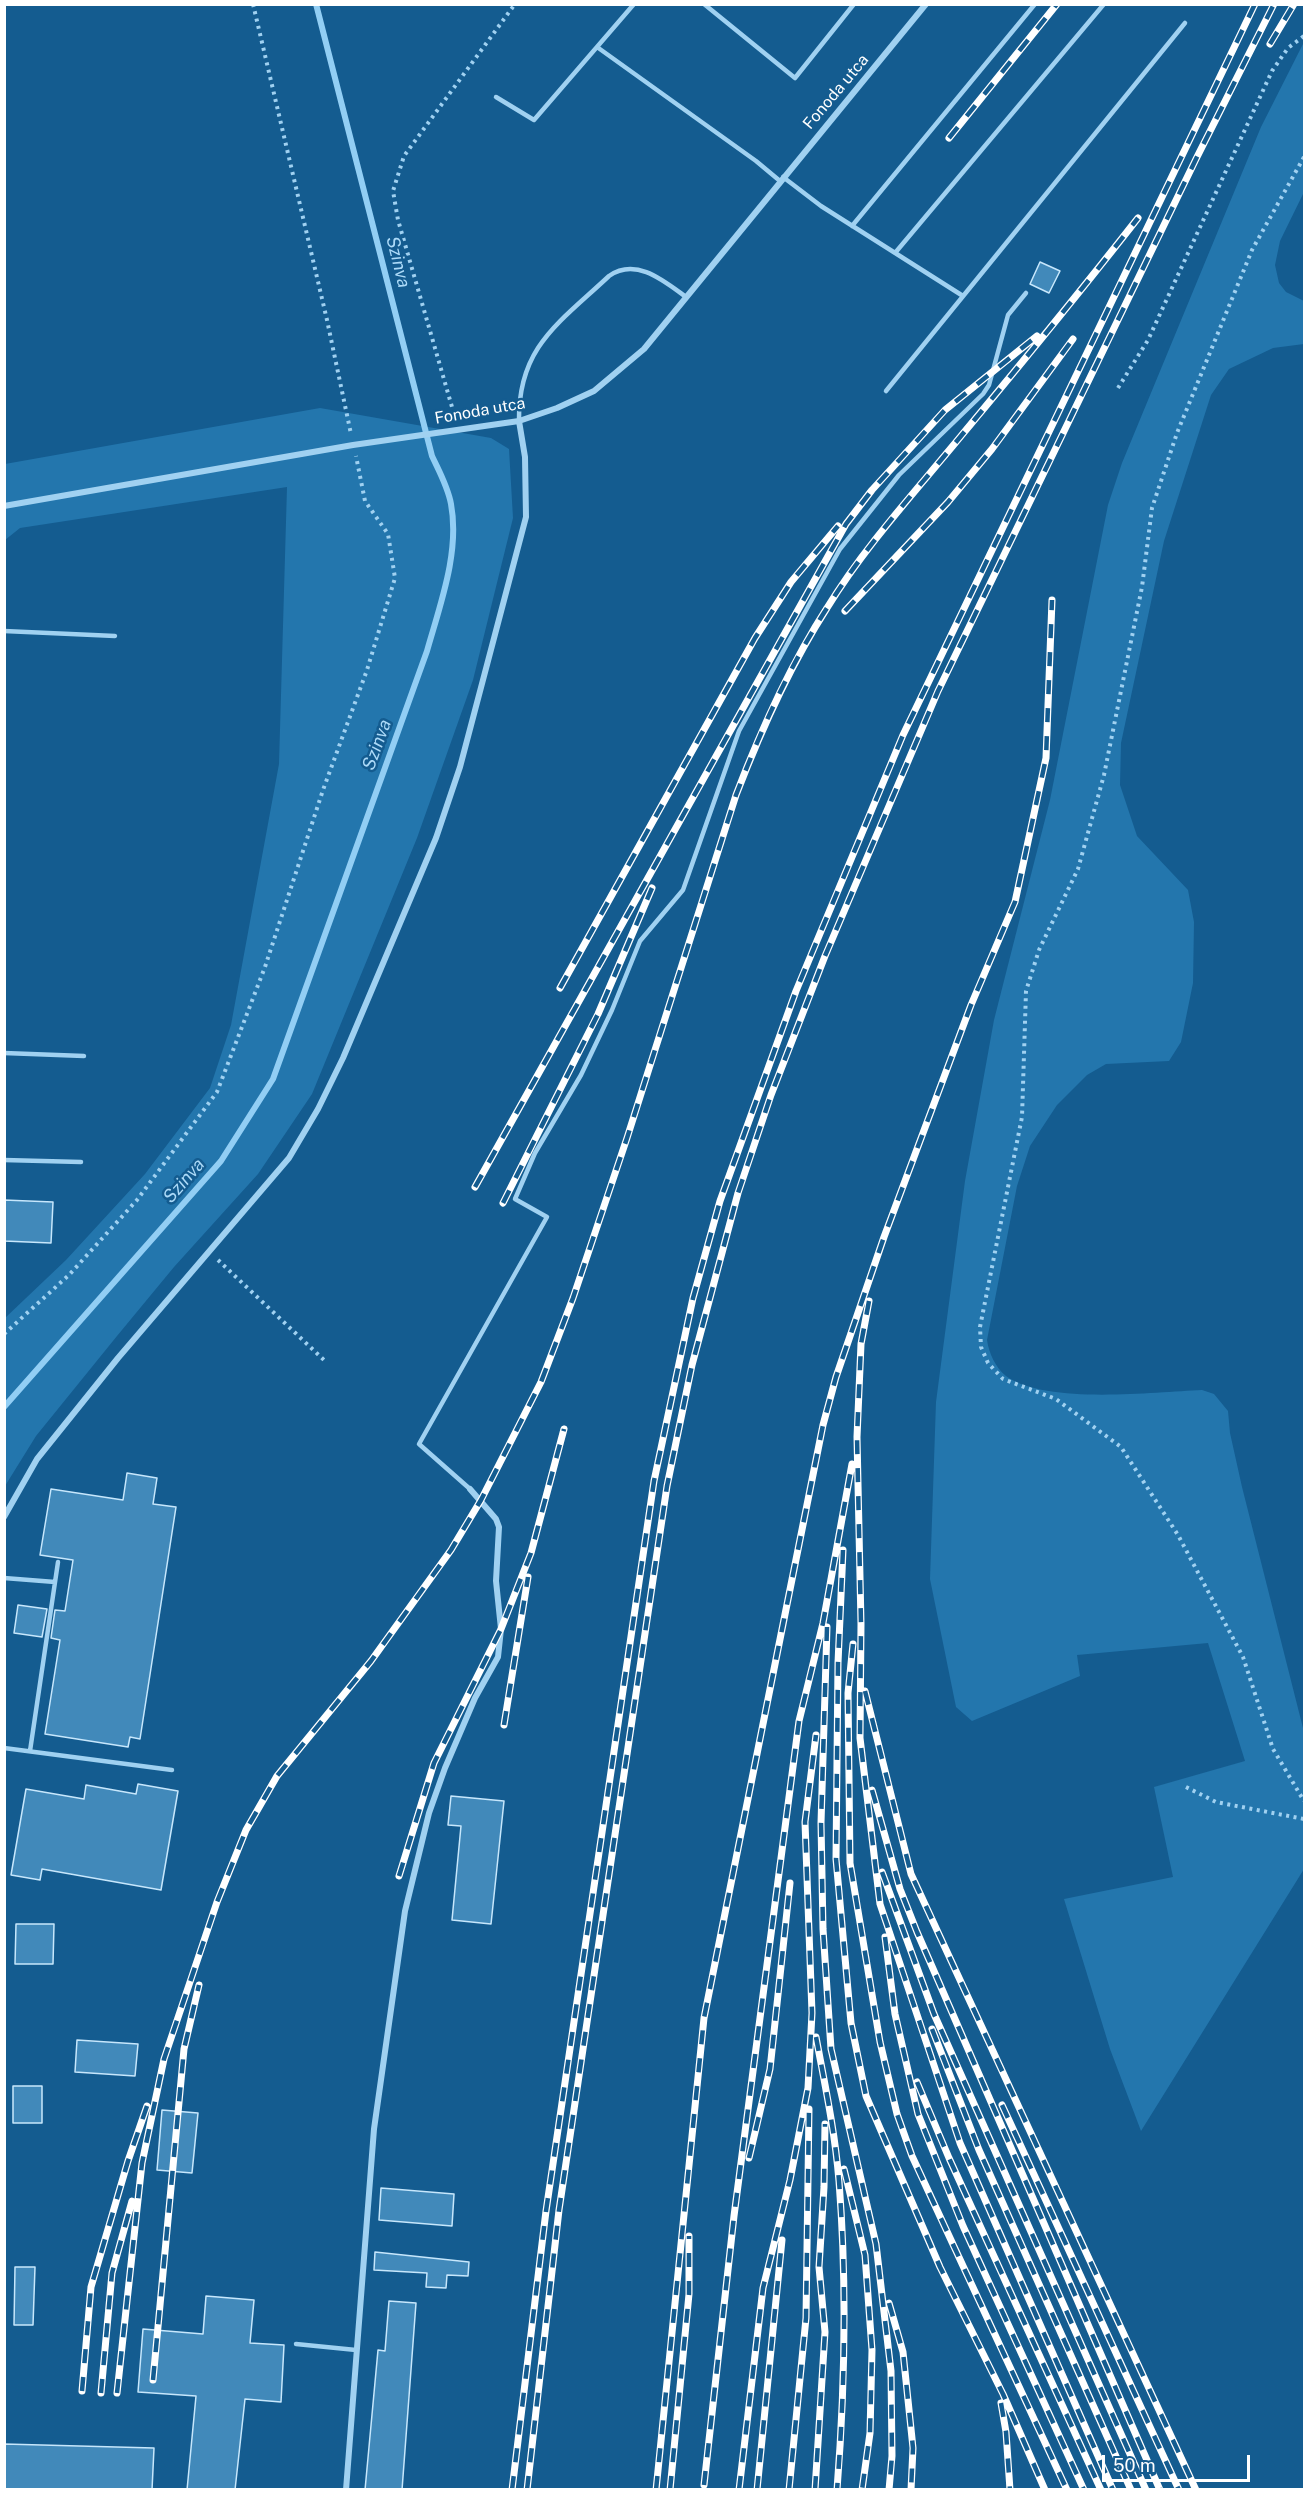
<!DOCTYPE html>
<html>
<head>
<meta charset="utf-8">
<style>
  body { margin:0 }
  #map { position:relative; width:1309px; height:2494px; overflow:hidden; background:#145c90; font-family:"Public Sans",sans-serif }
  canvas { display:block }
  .frame { position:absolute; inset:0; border:6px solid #fff; pointer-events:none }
  .scale { position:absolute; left:1102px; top:2455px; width:148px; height:27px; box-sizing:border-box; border:3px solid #fff; border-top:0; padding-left:8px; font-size:18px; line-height:21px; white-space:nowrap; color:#fff; -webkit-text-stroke:4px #145c90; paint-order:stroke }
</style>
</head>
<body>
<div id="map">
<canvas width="1309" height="2494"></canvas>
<div class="frame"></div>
<div class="scale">50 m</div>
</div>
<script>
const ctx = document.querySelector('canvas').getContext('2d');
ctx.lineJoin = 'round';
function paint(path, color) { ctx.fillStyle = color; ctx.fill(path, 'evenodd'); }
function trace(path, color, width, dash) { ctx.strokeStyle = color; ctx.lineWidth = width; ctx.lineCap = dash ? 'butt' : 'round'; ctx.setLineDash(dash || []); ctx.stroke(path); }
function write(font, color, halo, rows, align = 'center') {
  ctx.font = font + ' "Public Sans",sans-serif'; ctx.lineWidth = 5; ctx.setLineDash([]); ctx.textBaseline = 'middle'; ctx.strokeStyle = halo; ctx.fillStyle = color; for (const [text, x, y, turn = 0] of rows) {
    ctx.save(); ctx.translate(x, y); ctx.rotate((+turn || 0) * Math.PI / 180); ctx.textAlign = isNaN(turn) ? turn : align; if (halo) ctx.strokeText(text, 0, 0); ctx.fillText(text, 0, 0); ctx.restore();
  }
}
paint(new Path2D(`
  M1304,42V192L1280,241L1275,265L1279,283L1286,292L1304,301V344L1273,348L1229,369L1211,395L1164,541L1121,743L1120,785L1137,836L1188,890L1194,922L1193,983L1181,1042L1169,1061L1106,1064L1087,1075L1057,1105L1030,1146L1017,1186L987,1340C989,1353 995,1367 1006,1376C1046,1405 1152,1392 1202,1390L1214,1394L1228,1411L1230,1433L1242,1487L1304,1732V1869L1141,2131L1110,2049L1064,1899L1173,1877L1154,1787L1245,1761L1208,1643L1077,1655L1080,1676L972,1721L956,1707L930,1579L936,1402L965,1181L994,1020L1050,800L1108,505L1122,463L1261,127Z
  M320,408L491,438L509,449L513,518L473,680L417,838L312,1094L258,1174L174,1267L117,1336L36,1436L5,1486V1318L66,1260L145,1174L210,1088L231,1025L279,764L287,487L20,528L5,540V464Z`), '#2376ad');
trace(new Path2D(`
  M4,1407L221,1161L273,1079L427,651C440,605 460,552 451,504C448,487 439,471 432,456L316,4`), '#92cef4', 6);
const building = new Path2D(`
  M1040,262L1060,271L1049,293L1030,284Z
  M4,1200L53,1202L51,1243L4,1241Z
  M127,1473L157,1478L153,1504L176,1507L140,1739L130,1737L128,1747L45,1734L60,1640L51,1638L55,1610L65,1611L73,1560L40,1555L51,1489L123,1500Z
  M18,1605L47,1609L42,1637L14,1633Z
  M138,1784L178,1791L161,1890L42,1869L40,1880L11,1875L26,1789L84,1799L86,1785L136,1794Z
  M451,1796L504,1801L491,1924L452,1920L461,1826L448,1825Z
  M16,1924H54L53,1964H15Z
  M77,2040L138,2044L135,2076L75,2072Z
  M13,2086H42V2123H13Z
  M162,2110L198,2113L192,2173L157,2170Z
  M381,2188L454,2194L452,2226L379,2220Z
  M375,2252L469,2262L468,2276L447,2275L446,2288L426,2287L427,2273L374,2270Z
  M15,2267H35L33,2325H14Z
  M206,2296L254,2300L250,2343L284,2345L281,2402L245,2399L235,2490H187L196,2396L138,2392L143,2329L203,2334Z
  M389,2301L416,2303L402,2490H365L378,2350L385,2351Z
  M4,2444L154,2448L152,2490H4Z`);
paint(building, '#4189ba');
trace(building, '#c7e7fc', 1.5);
trace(new Path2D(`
  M253,4L327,320L351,434
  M1304,157L1252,250L1177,433L1152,508L1142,587L1104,775L1078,869L1039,950L1026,991L1022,1117L980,1327L981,1347L988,1363L1003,1379L1056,1399L1121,1447L1178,1535L1243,1657L1273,1749L1304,1801
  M1118,388L1148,340L1272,71L1288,48L1304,36
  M454,414L398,220L393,191L404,156L515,4
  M218,1260L325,1361
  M4,1334L69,1275L137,1200L217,1092L265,967L323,790L367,670L395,578L388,534L365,501L356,456
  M1186,1787L1216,1802L1304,1819`), '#a0d1f1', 4, [3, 4.5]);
trace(new Path2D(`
  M704,4L795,78L854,4
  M597,47L756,161L780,181
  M496,97L534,120L634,4
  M783,177L821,206L963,296
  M852,226L1035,4
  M895,253L1104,4
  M886,391L1185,23
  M519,421C518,347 559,323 609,276C636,257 664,281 686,297
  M4,631L115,636
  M4,1053L84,1056
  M4,1160L81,1162
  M470,1489L419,1444L547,1217L515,1199L535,1153L581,1075L612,1010L640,941L683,890L739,731L840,549L899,475L983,394L989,385L1008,315L1026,293
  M4,1578L55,1582
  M4,1748L172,1770
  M30,1751L58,1562
  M296,2344L356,2350`), '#a0d1f1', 4.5);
trace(new Path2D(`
  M4,506L353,445L519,421L557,408L594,391L644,349L926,4
  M4,1517L37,1459L118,1358L289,1158L318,1109L343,1058L436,838L460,767L526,517L525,457L519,421
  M346,2490L374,2129L405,1911L429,1813L445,1768L475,1698L498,1657L501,1629L496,1581L499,1527L496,1519L470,1489`), '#a0d1f1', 6);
const rail = new Path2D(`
  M1270,44L1294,4
  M949,138L1057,4
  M845,611L948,502L992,449L1073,339
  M560,988L755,638L791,582L838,526
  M475,1187L846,524L872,490L945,410L1037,336
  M503,1203L598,1014L652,888
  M869,1301L861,1344L857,1437L861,1624L860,1738L880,1904L960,2143L1113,2490
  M843,1550L838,1663L836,1859L851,2023L866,2096L940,2267L1003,2394L1045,2490
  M827,1627L821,1823L823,1929L831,2049L876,2244L891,2371L892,2456L889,2490
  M853,1644L848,1693L850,1863L880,2042L897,2114L912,2156L1067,2490
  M865,1691L911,1874L1196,2490
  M504,1725L528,1577
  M872,1790L900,1889L917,1932L1160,2490
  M882,1872L934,2014L1146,2490
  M399,1876L434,1763L501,1629L531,1553L564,1429
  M885,1937L895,2014L918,2114L963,2226L1084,2490
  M932,2029L979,2150L1131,2490
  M816,2037C825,2085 835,2132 839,2181C847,2283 845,2387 837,2490
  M917,2082L949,2158L1101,2490
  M1002,2105L1179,2490
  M749,2158L770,2069L790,1883
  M844,2169L865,2255L872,2350L870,2433L862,2490
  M889,2303L903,2352L913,2448L911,2490
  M153,2380L184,2049L199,1985
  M82,2391L91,2287L128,2161L147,2106
  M101,2393L112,2273L132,2201
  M117,2393L142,2163L164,2059L217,1902L246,1830L277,1776L371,1661L451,1550L481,1500L541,1382L573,1298L627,1138L736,795C761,730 789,667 827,608C865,546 915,492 961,436C1021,364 1080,292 1138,218
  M1001,2403L1006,2432L1010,2490
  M704,2485L734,2216L799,1721L823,1623L852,1464
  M512,2490L546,2211L654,1481L693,1298L720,1201L796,991L903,735L1255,4
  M527,2490L559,2210L667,1486L692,1365L738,1193L771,1095L825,956L938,691L1196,159L1274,4
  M656,2490L704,2018L823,1425L836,1377L884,1237L971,1005L1015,902L1046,758L1052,600
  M670,2490L689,2294V2236
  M739,2490L763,2288L790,2180L808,2088L812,2013L805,1822L816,1735
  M757,2490L782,2240
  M789,2490L806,2318L809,2109
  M815,2490L825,2332L819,2267L824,2187L825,2124`);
trace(rail, '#fff', 7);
trace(rail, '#145c90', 4.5, [14]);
write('16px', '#fff', '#145c90', [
  ["Fonoda utca",836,92,-50],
  ["Fonoda utca",480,411,-10]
]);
write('italic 18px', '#acdaf8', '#145c90', [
  ["Szinva",398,262,76],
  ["Szinva",377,745,-70],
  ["Szinva",184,1181,-49]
]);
</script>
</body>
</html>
